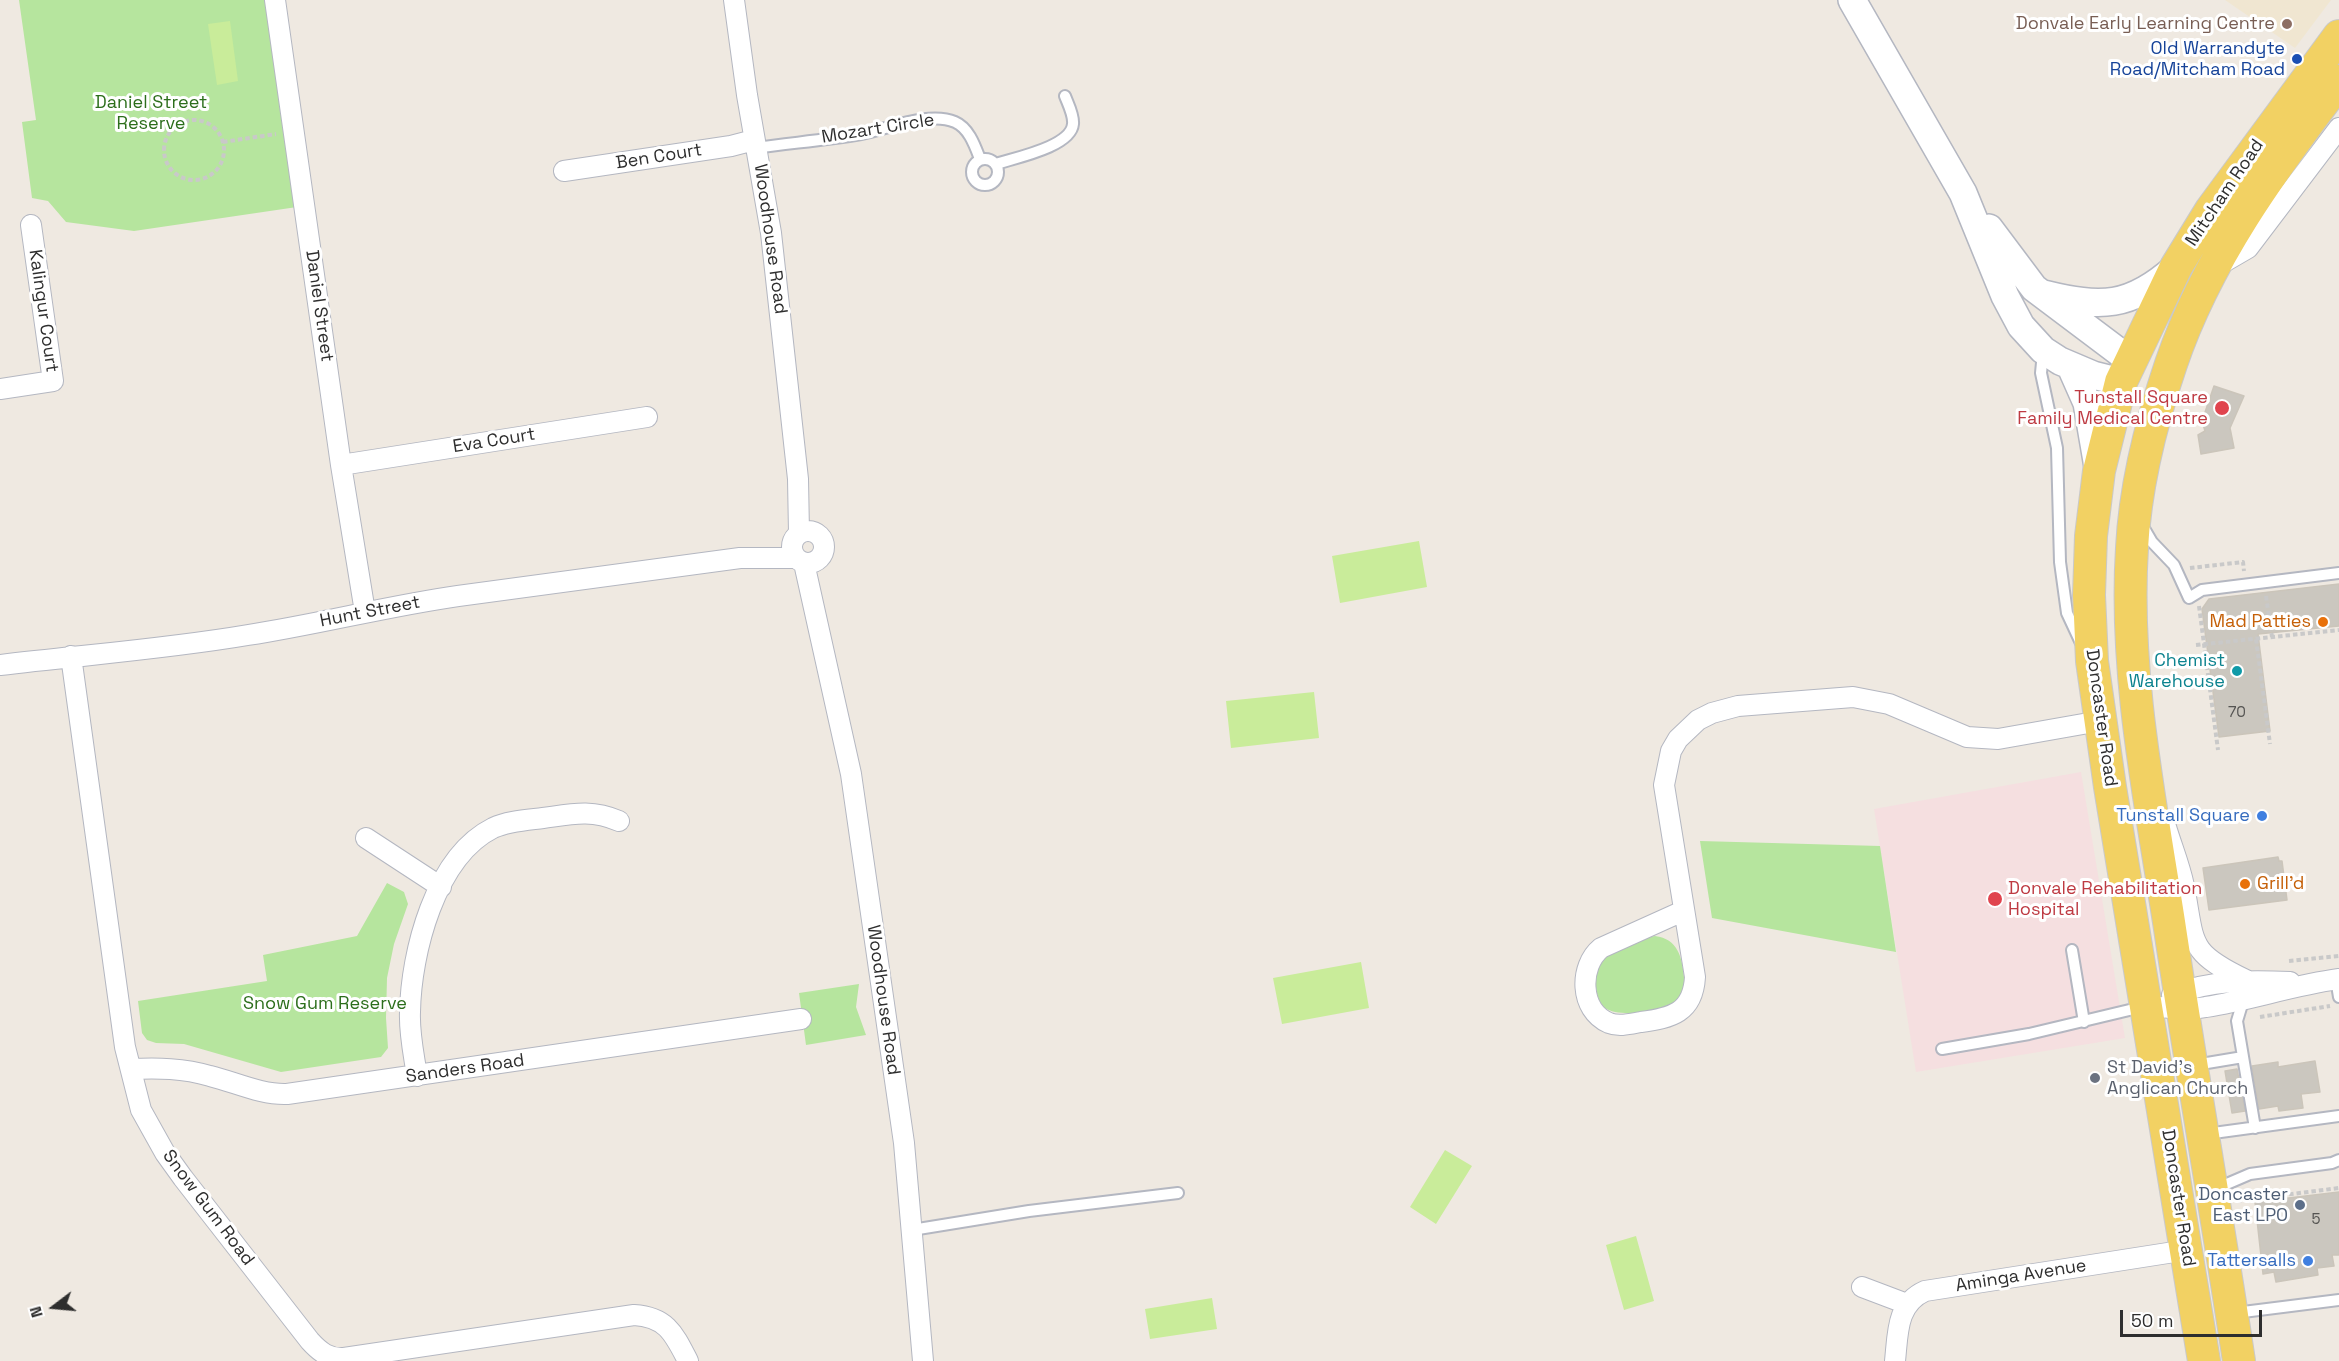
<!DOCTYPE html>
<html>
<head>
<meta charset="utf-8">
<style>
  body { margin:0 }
  #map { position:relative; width:2339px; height:1361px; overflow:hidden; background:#efe9e1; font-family:"Space Grotesk",sans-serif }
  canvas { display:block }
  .north { position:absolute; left:24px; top:1277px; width:60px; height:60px; -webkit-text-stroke:4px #fff; paint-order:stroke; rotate:254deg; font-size:16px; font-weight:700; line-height:24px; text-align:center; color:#2e2e2e }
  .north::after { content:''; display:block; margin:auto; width:21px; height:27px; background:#2e2e2e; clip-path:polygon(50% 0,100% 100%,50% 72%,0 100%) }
  .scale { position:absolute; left:2120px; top:1310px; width:142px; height:27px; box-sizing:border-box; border:3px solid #2e2e2e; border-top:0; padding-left:8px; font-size:18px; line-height:21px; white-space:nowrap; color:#2e2e2e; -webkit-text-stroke:4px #fff; paint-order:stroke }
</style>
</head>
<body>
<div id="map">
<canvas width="2339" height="1361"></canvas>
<div class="north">N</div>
<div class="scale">50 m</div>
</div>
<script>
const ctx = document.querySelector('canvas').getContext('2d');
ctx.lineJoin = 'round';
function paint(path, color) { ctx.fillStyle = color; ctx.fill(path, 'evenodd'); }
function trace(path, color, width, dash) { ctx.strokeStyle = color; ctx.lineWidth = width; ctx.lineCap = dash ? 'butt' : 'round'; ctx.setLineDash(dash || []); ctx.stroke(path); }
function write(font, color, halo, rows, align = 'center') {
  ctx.font = font + ' "Space Grotesk",sans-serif'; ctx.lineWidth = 6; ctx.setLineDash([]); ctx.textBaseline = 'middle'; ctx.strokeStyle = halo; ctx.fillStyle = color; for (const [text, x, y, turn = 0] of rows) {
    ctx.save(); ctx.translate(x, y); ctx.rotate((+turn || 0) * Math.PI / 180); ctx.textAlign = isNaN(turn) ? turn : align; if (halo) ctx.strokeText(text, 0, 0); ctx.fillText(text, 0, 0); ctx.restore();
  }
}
paint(new Path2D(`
  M2225,0H2331L2295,48Z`), '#f0e6d1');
paint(new Path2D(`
  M2081,772L2125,1038L1916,1072L1874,809Z`), '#f5dfe0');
paint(new Path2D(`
  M19,0H268L297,207L134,231L66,222L48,201L32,198L22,122L36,120Z
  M1700,841L1880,846L1896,952L1712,918Z
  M387,883L404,892L408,904L394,944L387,978L386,1018L388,1048L381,1057L281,1072L184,1044L156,1043L147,1040L142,1033L138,1001L267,981L263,955L357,936Z
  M1655,936C1678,939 1682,957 1684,977C1685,985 1683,996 1676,1002C1662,1012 1619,1018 1605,1008C1599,1003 1597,995 1596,988C1594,980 1595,972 1598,965C1604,954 1643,938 1655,936Z
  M859,984L856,1007L866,1035L806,1045L799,993Z`), '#b6e59e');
paint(new Path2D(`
  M230,21L238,81L217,85L208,24Z
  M1419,541L1427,587L1340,603L1332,556Z
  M1314,692L1319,738L1231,748L1226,701Z
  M1361,962L1369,1008L1282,1024L1273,978Z
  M1445,1150L1472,1166L1436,1224L1410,1207Z
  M1636,1236L1654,1301L1624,1310L1606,1245Z
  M1212,1298L1217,1329L1150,1339L1145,1309Z`), '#c9ec9a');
const building = new Path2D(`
  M2214,386L2244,396L2230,428L2234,448L2201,454L2198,435L2205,431L2202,421Z
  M2339,584V626L2258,634L2270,731L2219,737L2202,609L2209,599Z
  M2278,857L2279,861H2282L2287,900L2209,910L2203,868Z
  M2315,1061L2320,1092L2301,1094L2303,1108L2279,1111L2278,1106L2259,1109L2252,1066L2278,1062V1067Z
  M2237,1069L2245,1111L2232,1113L2225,1071Z
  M2339,1192V1255H2332L2334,1266L2317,1268L2318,1275L2276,1282L2274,1272L2263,1274L2255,1202Z`);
paint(building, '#cbc7bf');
trace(building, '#cbc5ba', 1.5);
const lane = new Path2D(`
  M756,148C791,143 826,140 861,134C888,129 929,111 955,122C969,128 975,146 980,159
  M972 172a13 13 0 1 1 26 0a13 13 0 1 1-26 0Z
  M996,164C1014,158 1071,147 1073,124C1074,115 1068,104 1065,96
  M2043,352L2041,373L2057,448L2060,562L2067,613L2081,643
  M2142,525L2152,542L2174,565L2189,598L2202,590L2339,573
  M2072,950L2084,1022
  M2336,979L2339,997
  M2243,1001L2237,1021L2255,1128
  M1942,1049L2029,1034L2142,1007
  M2195,1065L2243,1057
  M2206,1134L2339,1116
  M2215,1189L2250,1174L2332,1163L2339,1160
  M912,1230L1029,1211L1178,1193
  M2235,1313L2339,1300`);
const street = new Path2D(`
  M275,0L341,465L365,612
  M734,0L747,95L771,233L798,479L799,533
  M564,171L731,146L754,140
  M2217,266L2248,248L2339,128
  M0,389L53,381L31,225
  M341,465L647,417
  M792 547a16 16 0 1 1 32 0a16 16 0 1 1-32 0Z
  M804,563L851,774L904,1143L923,1361
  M71,656L125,1047L141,1110L165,1153L183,1178L310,1341C320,1352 329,1359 344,1358L634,1315C667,1317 674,1334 688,1361
  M0,665C83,655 166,649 248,635C319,624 388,606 458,596L740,558H796
  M2166,827C2172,847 2180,866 2184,886C2195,944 2187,952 2246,980
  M366,838L441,887
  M1683,911L1601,948C1579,966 1579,1010 1609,1023C1619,1027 1630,1024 1641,1022C1671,1018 1693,1013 1695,977L1664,785L1671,751L1678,739L1698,720L1712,713L1738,706L1853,697L1889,704L1967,737L1998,739L2100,721
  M2172,995C2211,980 2249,980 2290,982
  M2145,1006C2165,1007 2187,1011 2206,1007C2251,1000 2294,985 2339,979
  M131,1069C158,1068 183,1068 210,1076C235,1082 261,1095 287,1094L801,1019
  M417,1076C414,1055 409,1034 410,1012C411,953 435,857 493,828C508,821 527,820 543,818C572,814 591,809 619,821
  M1862,1287L1907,1304
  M1895,1361C1898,1334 1896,1304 1925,1291L2187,1250`);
const secondary = new Path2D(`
  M1852,0L1963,193L2005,296L2021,326L2043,350L2060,361L2093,375L2121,382
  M1989,228L2034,288L2131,361
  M2044,294C2101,308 2130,308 2175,268
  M2071,367L2087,403L2098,467`);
const primary = new Path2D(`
  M2204,1361L2110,787L2092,661L2089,595L2091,536L2099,471L2121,382L2176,267L2211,210L2339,36
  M2239,1361C2217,1215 2191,1069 2169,922C2150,799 2124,673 2132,548C2135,488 2152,420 2171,364C2207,258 2273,169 2339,81`);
trace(lane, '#b4b7c1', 14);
trace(street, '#b4b7c1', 22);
trace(secondary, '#b4b7c1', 30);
trace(primary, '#c9c9c9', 34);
trace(new Path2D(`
  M164 150a30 30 0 1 1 60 0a30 30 0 1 1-60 0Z
  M223,142L276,134
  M2190,568L2243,562L2244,571
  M2266,596L2272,637
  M2199,606L2218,750
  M2256,639L2270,744
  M2196,645L2339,630
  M2289,961L2339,956
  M2260,1017L2330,1006
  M2237,1201L2339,1188`), '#c9c9c9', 4, [4.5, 3]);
trace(lane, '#fff', 10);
trace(street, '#fff', 20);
trace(secondary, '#fff', 27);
trace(primary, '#f2d163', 32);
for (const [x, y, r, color] of [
  [2287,24,6,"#8d6e63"],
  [2297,59,6,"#1a4fb4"],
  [2222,408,8,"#e0444e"],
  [2323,622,6,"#e8710a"],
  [2237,671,6,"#0f9aa8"],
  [2262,816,6,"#3f7fe0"],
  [2245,884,6,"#e8710a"],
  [1995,899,8,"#e0444e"],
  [2095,1078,6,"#6b7280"],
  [2300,1205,6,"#5c6f8a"],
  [2308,1261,6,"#3f7fe0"]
]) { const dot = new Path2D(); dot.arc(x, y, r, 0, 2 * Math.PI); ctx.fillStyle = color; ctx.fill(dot); trace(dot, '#fff', 2); }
write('15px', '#555452', null, [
  ["70",2237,713],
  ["5",2316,1220]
]);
write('18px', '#785e54', '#fff', [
  ["Donvale Early Learning Centre",2275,24]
], 'right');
write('18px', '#164399', '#fff', [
  ["Old Warrandyte",2285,49],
  ["Road/Mitcham Road",2285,70]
], 'right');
write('18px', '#2c6e1b', '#fff', [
  ["Daniel Street",151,103],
  ["Reserve",151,124],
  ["Snow Gum Reserve",325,1004]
]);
write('18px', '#2e2e2e', '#fff', [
  ["Mozart Circle",878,129,-9],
  ["Ben Court",659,157,-9],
  ["Mitcham Road",2225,193,-56],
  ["Woodhouse Road",770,239,82],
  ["Daniel Street",319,306,82],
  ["Kalingur Court",43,311,82],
  ["Eva Court",494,441,-9],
  ["Hunt Street",370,612,-11],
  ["Doncaster Road",2101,718,82],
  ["Woodhouse Road",883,1000,82],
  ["Sanders Road",465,1069,-8],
  ["Doncaster Road",2178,1198,81],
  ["Snow Gum Road",208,1208,53],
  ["Aminga Avenue",2021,1276,-9]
]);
write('18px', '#be3a42', '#fff', [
  ["Tunstall Square",2208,398],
  ["Family Medical Centre",2208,419],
  ["Donvale Rehabilitation",2008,889,"left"],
  ["Hospital",2008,910,"left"]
], 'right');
write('18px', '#c56008', '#fff', [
  ["Mad Patties",2311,622],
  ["Grill'd",2257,884,"left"]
], 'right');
write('18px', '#0d838f', '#fff', [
  ["Chemist",2225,661],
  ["Warehouse",2225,682]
], 'right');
write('18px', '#366cbe', '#fff', [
  ["Tunstall Square",2250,816],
  ["Tattersalls",2296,1261]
], 'right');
write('18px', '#5b616d', '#fff', [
  ["St David's",2107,1068],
  ["Anglican Church",2107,1089]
], 'left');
write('18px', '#4e5e75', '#fff', [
  ["Doncaster",2288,1195],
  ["East LPO",2288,1216]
], 'right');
</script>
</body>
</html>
